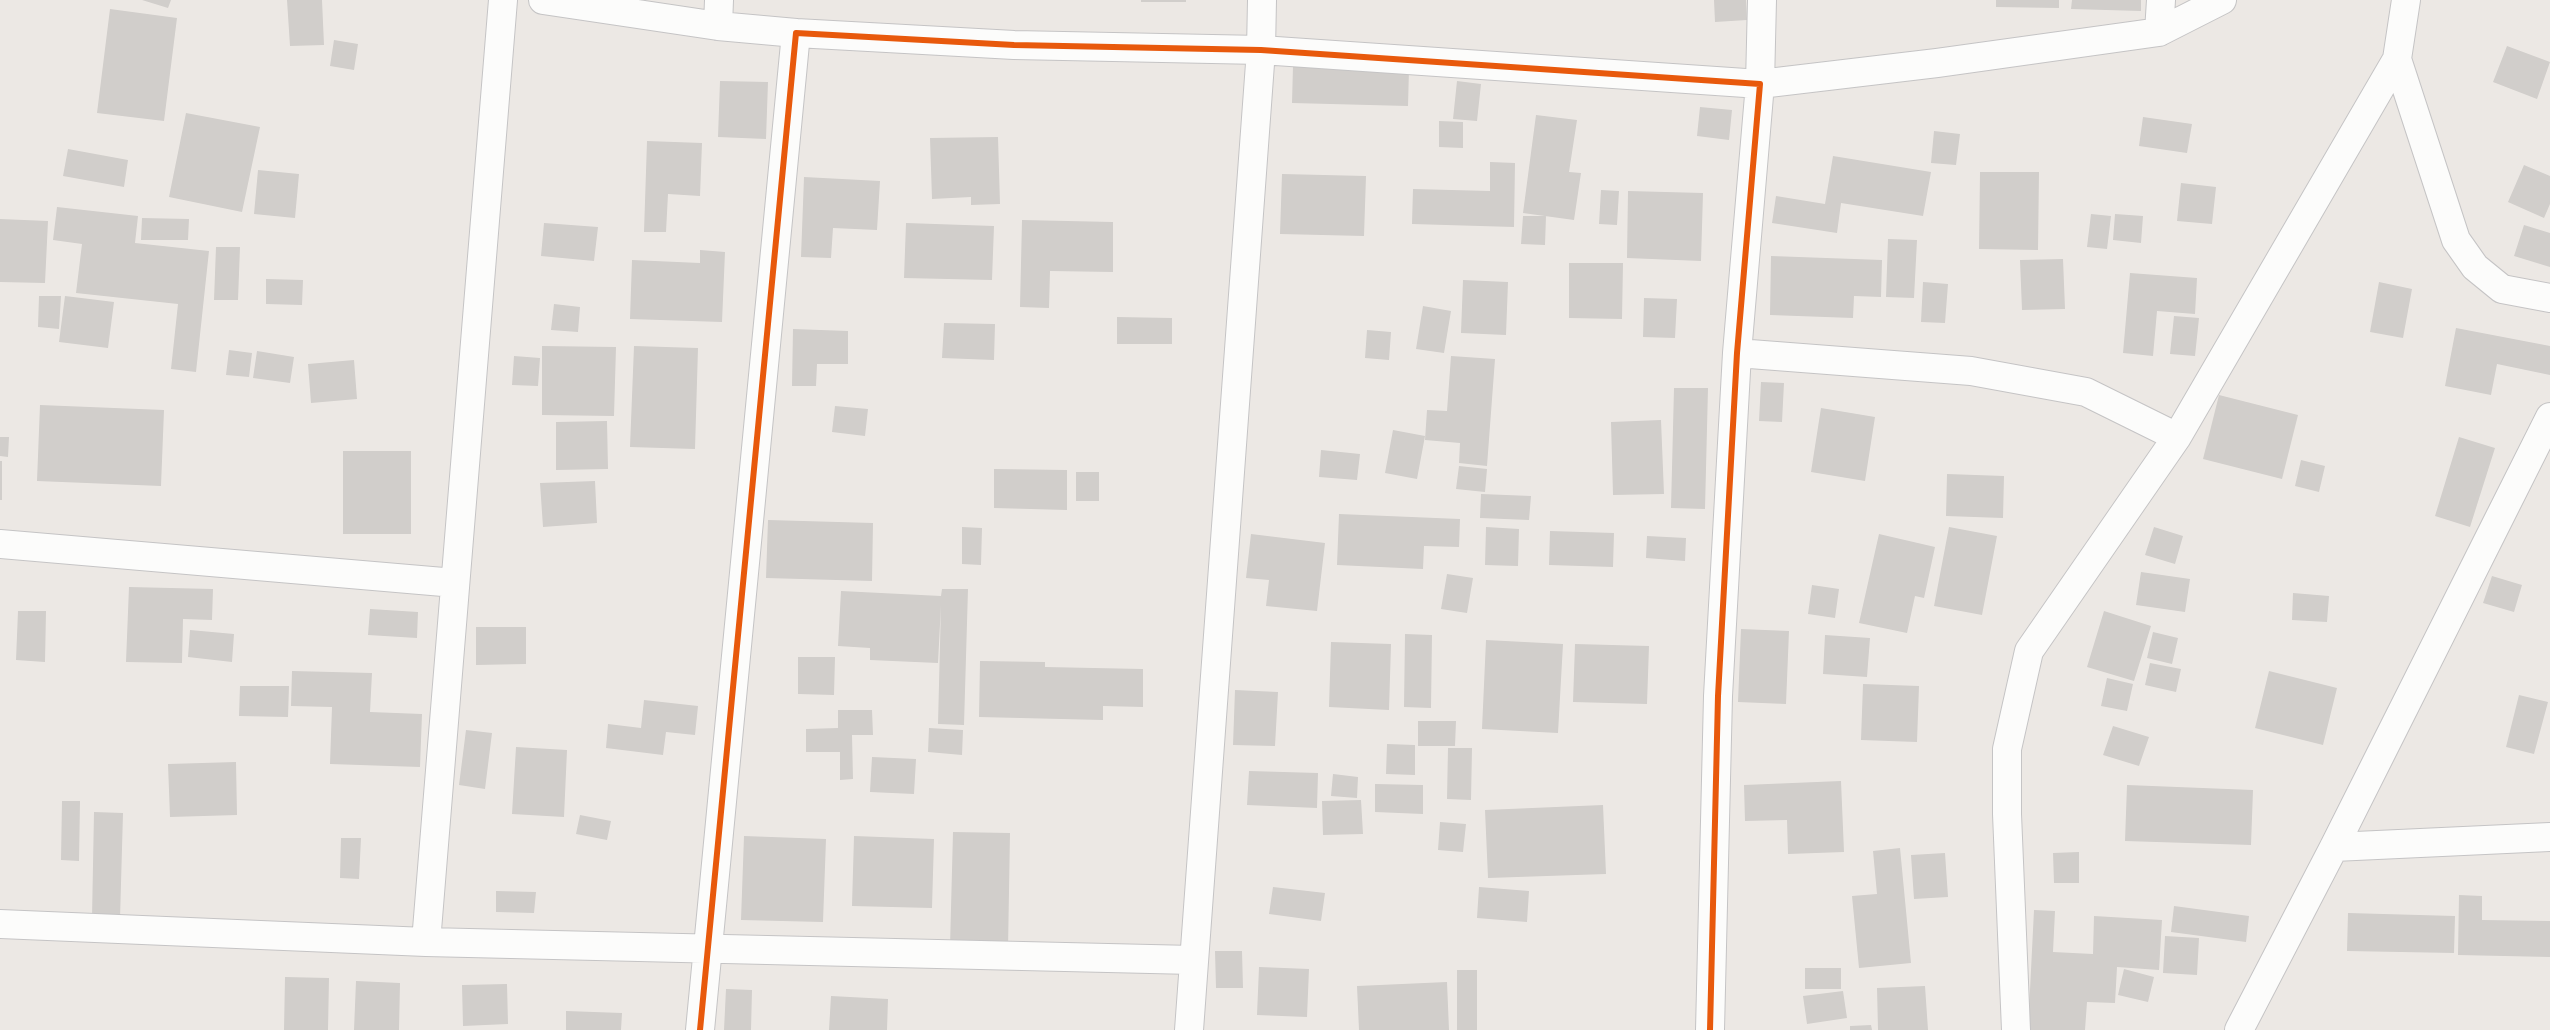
<!DOCTYPE html>
<html>
<head>
<meta charset="utf-8">
<style>
  body { margin:0 }
  canvas { display:block; background:#ece8e4 }
</style>
</head>
<body>
<canvas width="2550" height="1030"></canvas>
<script>
const ctx = document.querySelector('canvas').getContext('2d');
ctx.lineJoin = 'round';
function paint(path, color) { ctx.fillStyle = color; ctx.fill(path, 'evenodd'); }
function trace(path, color, width, dash) { ctx.strokeStyle = color; ctx.lineWidth = width; ctx.lineCap = dash ? 'butt' : 'round'; ctx.setLineDash(dash || []); ctx.stroke(path); }
paint(new Path2D(`
  M142,0H171L168,8Z
  M287,0H322L324,45L290,46Z
  M1141,0H1186V2H1141Z
  M1714,0H1746L1747,20L1715,22Z
  M1996,0H2059V8L1996,7Z
  M2072,0H2141V11L2071,9Z
  M110,9L177,18L164,121L97,113Z
  M334,40L358,44L354,70L330,66Z
  M2507,46L2550,62L2537,99L2493,82Z
  M1293,66L1409,69L1408,106L1292,103Z
  M720,81L768,82L766,139L718,137Z
  M1457,81L1481,84L1477,121L1453,119Z
  M1700,107L1732,110L1729,140L1697,136Z
  M186,113L260,127L242,212L169,197Z
  M1536,115L1577,120L1569,172L1581,173L1574,220L1523,213Z
  M2143,117L2192,124L2187,153L2139,146Z
  M1439,121L1463,122V148L1439,147Z
  M1934,131L1960,134L1956,165L1931,163Z
  M998,137L1000,204L971,205V197L932,199L930,138Z
  M647,141L702,143L700,196L668,194L666,232H644Z
  M68,149L128,160L124,187L63,176Z
  M1833,156L1931,172L1923,216L1841,203L1837,233L1772,223L1776,196L1825,204Z
  M1490,162L1515,163L1514,227L1412,224L1413,189L1490,191Z
  M2524,165L2550,176V204L2544,218L2508,202Z
  M258,170L299,174L295,218L254,214Z
  M1980,172H2039L2038,250L1979,249Z
  M1282,174L1366,176L1364,236L1280,234Z
  M804,177L880,181L877,230L833,228L831,258L801,257Z
  M2181,183L2216,187L2212,224L2177,221Z
  M1601,190L1619,191L1617,225L1599,224Z
  M1628,191L1703,193L1701,261L1627,258Z
  M57,207L138,216L135,243L209,251L196,372L171,369L178,304L76,293L82,244L53,240Z
  M2091,214L2111,216L2107,249L2087,247Z
  M2115,214L2143,216L2141,243L2113,240Z
  M1523,216H1546L1545,245L1521,244Z
  M142,218L189,219L188,240H141Z
  M0,219L48,221L45,283L0,282Z
  M1022,220L1113,222V272L1050,271L1049,308L1020,307Z
  M544,223L598,227L594,261L541,256Z
  M906,223L994,226L992,280L904,278Z
  M2524,225L2550,233V267L2514,256Z
  M1888,239L1917,240L1914,298L1886,297Z
  M216,247H240L238,300H214Z
  M700,250L725,252L722,322L630,319L632,260L700,263Z
  M1771,256L1882,260L1881,297L1854,296L1853,318L1770,315Z
  M2063,259L2065,309L2022,310L2020,260Z
  M1569,263H1623L1622,319L1569,318Z
  M2130,273L2197,278L2195,314L2157,311L2153,356L2123,353Z
  M266,279L303,280L302,305L266,304Z
  M1463,280L1508,282L1506,335L1461,333Z
  M1923,282L1948,284L1945,323L1921,322Z
  M2379,282L2412,289L2403,338L2370,332Z
  M39,296H61L59,329L38,327Z
  M65,296L114,302L108,348L59,342Z
  M1644,298L1677,299L1675,338L1643,337Z
  M554,304L580,307L578,332L551,330Z
  M1423,306L1451,311L1444,353L1416,349Z
  M2174,316L2199,318L2195,356L2170,354Z
  M1117,317L1172,318V344H1117Z
  M944,323L995,324L994,360L942,358Z
  M2456,328L2550,346V375L2497,364L2491,395L2445,386Z
  M793,329L848,331V364H817L816,386H792Z
  M1367,330L1391,332L1389,360L1365,358Z
  M542,346L616,347L614,416L542,415Z
  M634,346L698,348L695,449L630,447Z
  M229,350L252,353L249,377L226,375Z
  M257,351L294,357L290,383L253,378Z
  M514,356L540,358L538,386L512,385Z
  M1451,356L1495,359L1487,466L1459,463L1460,443L1425,440L1427,410L1447,411Z
  M354,360L357,399L311,403L308,364Z
  M1761,382L1784,383L1782,422L1759,421Z
  M1674,388H1708L1705,509L1671,508Z
  M2219,395L2298,415L2282,479L2203,459Z
  M40,405L164,410L161,486L37,481Z
  M835,406L868,409L865,436L832,432Z
  M1821,408L1875,417L1865,481L1811,472Z
  M1661,420L1664,494L1613,495L1611,422Z
  M607,421L608,469L556,470V422Z
  M1393,430L1425,436L1417,479L1385,473Z
  M0,437H9L8,457L0,456Z
  M2459,437L2495,448L2470,527L2435,516Z
  M1321,450L1360,454L1357,480L1319,477Z
  M343,451H411V534H343Z
  M2301,460L2325,466L2319,492L2295,486Z
  M0,461H2V500H0Z
  M1459,466L1487,469L1485,492L1456,489Z
  M994,469L1067,470V510L994,508Z
  M1076,472H1099V501H1076Z
  M1947,474L2004,476L2003,518L1946,516Z
  M595,481L597,523L543,527L540,483Z
  M1481,494L1531,496L1529,520L1480,518Z
  M1339,514L1460,519L1459,547L1424,546L1423,569L1337,565Z
  M768,520L873,523L872,581L766,578Z
  M962,527L982,528L981,565L962,564Z
  M1486,527L1519,529L1518,566L1485,565Z
  M1949,527L1997,536L1982,615L1934,606Z
  M2154,527L2183,536L2175,564L2145,555Z
  M1550,531L1614,533L1613,567L1549,565Z
  M1251,534L1325,543L1317,611L1266,606L1269,580L1246,578Z
  M1879,534L1935,547L1924,598L1915,596L1907,633L1859,623Z
  M1647,536L1686,538L1685,561L1646,558Z
  M2141,572L2190,579L2185,612L2136,605Z
  M1447,574L1473,578L1467,613L1441,609Z
  M2492,576L2522,585L2514,612L2483,603Z
  M1812,585L1839,589L1835,618L1808,614Z
  M129,587L213,589L212,620L183,619L182,663L126,662Z
  M942,589H968L964,725L938,724L941,605L938,663L870,660V648L838,646L841,591L941,596Z
  M2293,593L2329,596L2327,622L2292,620Z
  M370,609L418,612L417,638L368,635Z
  M18,611H46L45,662L16,660Z
  M2104,611L2151,626L2134,681L2087,667Z
  M476,627H526V664L476,665Z
  M1741,629L1789,631L1786,704L1738,702Z
  M190,630L234,634L232,662L188,657Z
  M2153,632L2178,638L2172,664L2147,658Z
  M1405,634L1432,635L1431,708L1404,707Z
  M1825,635L1870,638L1867,677L1823,674Z
  M1486,640L1563,644L1558,733L1482,729Z
  M1331,642L1391,644L1389,710L1329,707Z
  M1575,644L1649,646L1647,704L1573,702Z
  M798,657H835L834,695L798,694Z
  M980,661L1045,662V667L1143,669V707L1103,706V720L979,717Z
  M2150,663L2181,669L2176,692L2145,685Z
  M292,671L372,673L370,712L422,714L420,767L330,764L332,707L291,706Z
  M2269,671L2337,688L2323,745L2255,728Z
  M2107,678L2133,684L2127,711L2101,706Z
  M1863,684L1919,686L1917,742L1861,740Z
  M240,686H289L288,717L239,716Z
  M1235,690L1278,692L1275,746L1233,745Z
  M2519,695L2548,702L2534,754L2506,747Z
  M644,700L698,706L695,735L666,732L663,755L606,748L608,724L641,728Z
  M838,710H872L873,735H852L853,779L840,780V752H806V729L838,728Z
  M1418,721H1456L1455,746H1418Z
  M2113,726L2149,737L2139,766L2103,755Z
  M929,728L963,730L962,755L928,752Z
  M466,730L492,733L485,789L459,785Z
  M1387,744L1415,745V775L1386,774Z
  M516,747L567,750L564,817L512,814Z
  M1448,748H1472L1471,800L1447,799Z
  M872,757L916,759L914,794L870,792Z
  M236,762L237,815L170,817L168,764Z
  M1249,771L1318,773L1317,808L1247,805Z
  M1333,774L1358,777L1357,798L1331,796Z
  M1841,781L1844,852L1788,854L1787,820L1745,821L1744,785Z
  M1375,784L1423,785V814L1375,812Z
  M2127,785L2253,790L2251,845L2125,841Z
  M1361,800L1363,834L1323,835L1322,801Z
  M62,801H80L79,861L61,860Z
  M1603,805L1606,874L1488,878L1485,810Z
  M94,812L123,813L120,919L92,918Z
  M580,815L611,821L607,840L576,834Z
  M1440,822L1466,824L1463,852L1438,850Z
  M953,832L1010,833L1008,949L950,947Z
  M744,836L826,839L823,922L741,920Z
  M854,836L934,839L932,908L852,906Z
  M341,838H361L359,879L340,878Z
  M1900,848L1911,963L1859,968L1852,896L1877,894L1873,851Z
  M2079,852V883H2054L2053,853Z
  M1945,853L1948,897L1914,899L1911,855Z
  M1273,887L1325,893L1321,921L1269,914Z
  M1479,887L1529,891L1527,922L1477,918Z
  M496,891L536,892L534,913L496,912Z
  M2459,895L2482,896V920L2550,921V957L2458,955Z
  M2174,906L2249,916L2246,942L2171,932Z
  M2034,910L2055,911L2053,952L2093,954L2094,916L2162,920L2159,970L2117,967L2115,1003L2087,1002L2085,1030H2028Z
  M2348,913L2455,916L2454,953L2347,951Z
  M2165,936L2199,938L2197,975L2163,973Z
  M1215,951H1242L1243,988H1216Z
  M1259,967L1309,969L1307,1017L1257,1015Z
  M1805,968H1841V989H1805Z
  M2124,969L2154,977L2148,1002L2118,995Z
  M1457,970H1477V1030H1457Z
  M285,977L329,978L328,1030H284Z
  M356,981L400,983L399,1030H354Z
  M1447,982L1449,1030H1359L1357,986Z
  M507,984L508,1024L463,1026L462,985Z
  M1925,986L1928,1030H1878L1877,988Z
  M726,989L752,990L751,1030H724Z
  M1843,991L1847,1018L1807,1024L1803,996Z
  M831,996L888,999L887,1030H829Z
  M566,1011L622,1013L621,1030H566Z
  M1871,1025L1872,1030H1850V1026Z`), '#d1cecb');
const street = new Path2D(`
  M543,0L718,26L796,33
  M1762,0L1760,84L1937,63L2159,32L2222,0
  M718,26L719,0
  M2159,32L2161,0
  M2397,59L2456,240L2475,267L2502,289L2550,298
  M1737,353L1971,371L2086,392L2177,437
  M0,544L455,583
  M2334,847L2550,837
  M0,924L426,942L1193,960
  M426,942L503,0
  M700,1030L796,33L1014,45L1261,50L1760,84L1737,353L1718,696L1710,1030
  M1189,1030L1261,50L1262,0
  M2016,1030L2007,814V749L2029,651L2177,437L2397,59L2406,0
  M2239,1030L2334,847L2550,417`);
trace(street, '#c5c4c5', 30);
trace(street, '#fcfcfb', 28);
trace(new Path2D(`
  M700,1030L796,33L1014,45L1261,50L1760,84L1737,353L1718,696L1710,1030`), '#e8590c', 6);
</script>
</body>
</html>
